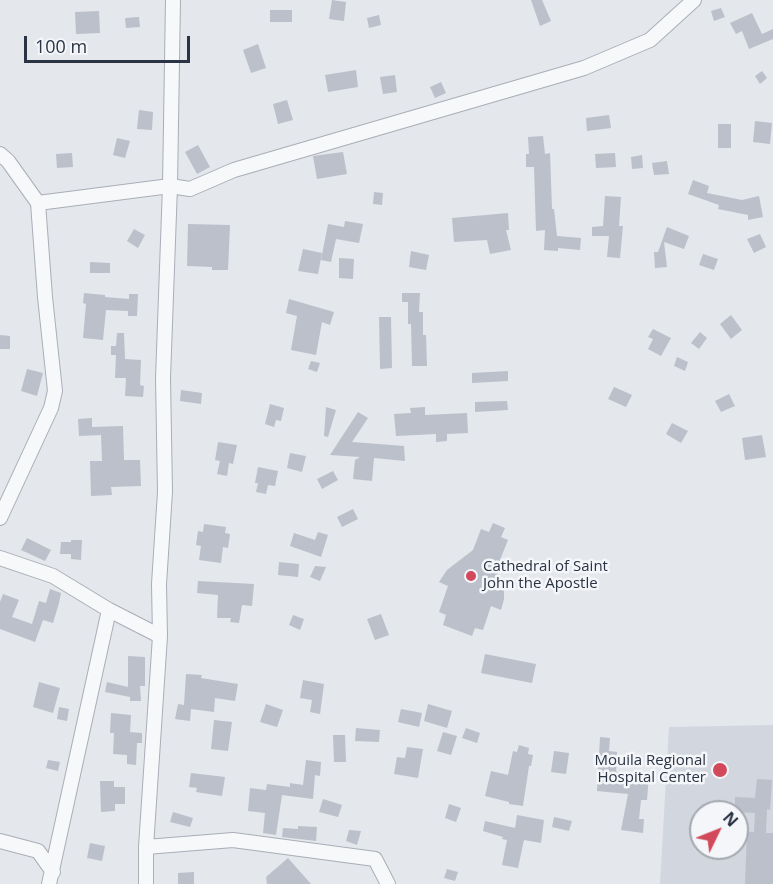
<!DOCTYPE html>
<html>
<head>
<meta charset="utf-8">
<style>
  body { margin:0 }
  #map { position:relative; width:773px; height:884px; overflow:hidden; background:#e4e7ec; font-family:"Open Sans",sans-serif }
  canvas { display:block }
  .north { position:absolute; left:689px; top:800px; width:60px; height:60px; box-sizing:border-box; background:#f4f6f9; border:2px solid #a4a8b1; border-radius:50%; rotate:47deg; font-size:16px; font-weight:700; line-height:24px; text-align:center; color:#2b3445 }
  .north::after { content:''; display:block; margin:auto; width:21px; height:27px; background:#d1495b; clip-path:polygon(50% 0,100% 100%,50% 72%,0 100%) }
  .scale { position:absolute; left:24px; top:36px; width:166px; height:27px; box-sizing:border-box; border:3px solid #2b3445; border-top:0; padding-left:8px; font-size:18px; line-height:21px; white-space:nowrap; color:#2b3445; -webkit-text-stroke:4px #f4f6f9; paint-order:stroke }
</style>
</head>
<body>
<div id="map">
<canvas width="773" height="884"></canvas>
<div class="north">N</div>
<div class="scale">100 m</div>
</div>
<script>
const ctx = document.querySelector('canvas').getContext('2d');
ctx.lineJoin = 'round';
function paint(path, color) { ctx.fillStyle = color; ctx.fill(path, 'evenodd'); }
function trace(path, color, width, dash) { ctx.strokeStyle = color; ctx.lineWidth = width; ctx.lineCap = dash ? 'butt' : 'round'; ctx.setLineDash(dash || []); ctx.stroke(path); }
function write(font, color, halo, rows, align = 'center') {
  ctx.font = font + ' "Open Sans",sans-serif'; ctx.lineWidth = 5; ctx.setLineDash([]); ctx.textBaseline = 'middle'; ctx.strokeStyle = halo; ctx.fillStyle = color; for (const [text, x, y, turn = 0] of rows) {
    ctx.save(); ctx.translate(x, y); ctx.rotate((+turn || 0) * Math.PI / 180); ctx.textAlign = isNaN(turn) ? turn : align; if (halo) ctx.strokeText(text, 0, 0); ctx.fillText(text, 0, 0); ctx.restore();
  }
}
paint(new Path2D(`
  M773,725V884H660L669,727ZM701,812H737V848H701Z`), '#d2d6de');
paint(new Path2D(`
  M332,0L346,2L344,21L329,19Z
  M531,0H542L551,21L540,26Z
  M721,8L725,17L714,21L711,11Z
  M270,10H292V22H270Z
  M99,11L100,33L76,34L75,12Z
  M752,13L762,34L773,29V39L749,49L742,31L736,34L730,23Z
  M379,15L381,25L369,28L367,18Z
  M139,17L140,27L126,28L125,18Z
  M258,44L266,68L251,73L243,50Z
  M356,70L358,87L328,92L325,75Z
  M762,71L767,78L760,84L755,76Z
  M395,75L397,92L383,94L380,77Z
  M441,82L446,93L435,98L430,87Z
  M287,100L293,120L278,124L273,104Z
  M139,110L153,112L152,130L137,129Z
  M609,115L611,128L587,131L586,118Z
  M755,121L772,123L770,144L753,142Z
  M718,124H731V148H718Z
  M543,136L545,154L550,153L552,209H554L557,236L581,238L580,250L558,248V251L544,250L545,230L536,231L534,167H526V154H529L528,137Z
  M117,138L130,141L125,158L113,155Z
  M198,145L210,167L197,174L185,152Z
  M343,152L347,174L317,179L313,156Z
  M72,153L73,167L57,168L56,154Z
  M615,153L616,167L596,168L595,154Z
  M642,155L643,168L632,169L631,157Z
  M667,161L669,174L654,175L652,163Z
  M693,180L709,186L707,193L742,200L759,196L763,217L748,220V215L718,209L719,205L688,194Z
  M374,192L383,193L382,205L373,204Z
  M605,196L621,197L619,226H623L620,258L607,257L609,236H592V227L603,226Z
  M508,213L509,230H506L511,250L490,254L487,240L454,242L452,218Z
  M345,221L363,224L359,243L336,239L331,262L321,260L328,224L344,227Z
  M188,224L230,225L228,270H212V267L187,266Z
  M667,227L689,236L684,249L664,242L667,267L655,268L654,252H658Z
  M134,229L145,235L138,248L127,241Z
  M760,234L766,247L754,253L747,239Z
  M303,249L322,253L318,274L298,271Z
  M411,251L429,255L426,270L409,267Z
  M703,254L718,259L714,270L699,265Z
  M339,258L354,259L353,279L339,278Z
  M90,262L110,263V273H90Z
  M84,293L105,295V297L129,299V294H138L137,316H128V311L106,310L103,340L83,338L86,304L83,303Z
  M402,293H420L419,312H423V335H426L427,366H412L411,324H408V302H402Z
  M289,299L334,312L330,325L322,322L316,355L291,350L297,316L286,313Z
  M731,315L742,330L731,339L720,324Z
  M379,317H391L392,368L380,369Z
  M653,329L671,338L661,356L648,349L653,339L648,337Z
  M700,332L707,338L699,349L691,343Z
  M117,333H124L125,359L141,360L140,385L144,386L143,397L125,396L126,378H115L116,355H111V346H116Z
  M0,335L10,336V349H0Z
  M677,357L688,362L685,371L674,366Z
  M311,361L320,363L317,372L308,369Z
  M27,369L43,373L37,396L21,391Z
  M508,371V381L472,383V373Z
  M614,387L632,395L626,407L608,399Z
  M181,390L202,393L201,404L180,401Z
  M729,394L735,406L721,412L715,401Z
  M507,401L508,410L475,412V402Z
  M270,404L284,408L281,421L276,420L274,427L265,424Z
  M326,407L336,410L328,437L324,436Z
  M425,407V415L467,413L468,433L447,434V441L436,442V434L396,436L394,414L411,413L410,408Z
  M358,412L368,418L352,442L404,446L405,461L374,458L372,481L353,479L355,460L360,457L330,455Z
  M92,418V427L123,426L124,460H140L141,486L111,487L112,495L91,496L90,461H102L101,435L79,436L78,419Z
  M672,423L688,431L681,443L666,434Z
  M762,435L766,457L745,460L742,438Z
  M218,442L237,445L233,464L229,463L227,476L217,474L220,461L215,460Z
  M290,453L306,456L302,472L287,468Z
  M258,467L278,471L275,486L268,485L266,494L256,492L258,483H255Z
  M333,471L338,480L322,489L317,479Z
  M353,509L358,519L342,527L337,517Z
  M493,523L505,528L501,537L508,540L496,570L504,586V599L501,610L491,606L483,630L475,628L472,636L443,625L446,615L439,612L448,586L439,582L447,570L473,550L481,529L489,532Z
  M204,524L226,527L225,533L230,534L228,548L223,547L221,563L199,560L201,546L196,545L198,531L203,532Z
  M318,532L328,535L321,557L290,546L294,533L315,540Z
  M27,538L51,550L45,561L21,550Z
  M71,540H82L81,560L71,559V554H60L61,542H71Z
  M279,562L299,564L298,577L278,575Z
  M315,566L326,567L320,581L310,577Z
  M198,581L254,584L252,606L242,605L239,623L230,622L231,618H217L218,595L197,593Z
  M50,589L61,593L59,603L53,623L43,620L35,642L0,629V602L3,594L19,600L12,617L32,624L39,601L46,603Z
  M381,614L389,635L375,640L367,619Z
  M293,615L304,619L300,630L289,625Z
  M485,654L536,664L532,683L481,673Z
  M128,656L145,657V686H140L141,701H130V697L105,692L107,682L128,687Z
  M186,674L202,675L201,678L238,684L235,701L215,698L214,712L191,709L190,721L175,719L178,704L184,705Z
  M303,680L324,684L320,714L310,712L312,700L300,698Z
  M39,682L60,688L53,713L33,707Z
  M266,704L283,710L277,727L260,722Z
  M428,704L452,711L447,728L424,721Z
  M59,707L69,709L67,721L57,719Z
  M401,709L422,713L419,727L398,722Z
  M111,713L131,715L130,732L142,733V743H137L136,765L127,764V755L113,754L114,733H110Z
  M214,720L232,722L228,751L211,749Z
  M356,728L380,730L379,742L355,741Z
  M466,728L480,733L477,743L462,738Z
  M443,732L457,736L451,755L437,751Z
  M333,735H345L346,762H334Z
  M600,737L610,738L609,751L617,752L616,771L618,773L649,775L647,800H641L639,819H644L643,833L621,830L628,794L597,791Z
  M519,745L529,748L528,754L533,755L531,766H529L523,806L509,804V802L485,796L491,771L508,775L513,751L517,752Z
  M407,747L423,749L418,778L394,774L397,757L405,758Z
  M554,751L569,753L566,774L551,772Z
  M48,760L60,762L58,771L46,768Z
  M306,760L321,762L320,776L315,775L313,799L282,795L276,835L263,833L265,813L248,811L250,788L266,790L267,784L290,787V783L303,785Z
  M191,773L225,777L222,796L196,792L197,788L189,787Z
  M757,779L772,780L770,810L767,809L766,833H773V884H745L747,832H754L755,813L735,812V797L755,798Z
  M100,781H114V787H125V804H115V811L101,812Z
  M323,799L342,805L338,817L319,812Z
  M449,804L461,808L456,822L445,818Z
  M173,812L193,818L190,827L170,822Z
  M517,815L544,820L541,843L524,840L518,868L502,865L507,840L502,839L503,837L483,831L485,821L515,828Z
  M554,817L572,821L569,831L552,827Z
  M298,826L317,827L316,841L282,837L283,828L298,829Z
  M349,830L361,831L357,845L346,841Z
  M90,843L105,846L102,861L87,858Z
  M288,858L311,884H267L266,877Z
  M447,869L458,872L455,881L444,878Z
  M194,872V884H178V873Z`), '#bbc0ca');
const street = new Path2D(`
  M0,154L8,161L38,203L45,297L55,391L51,408L0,518
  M38,203L170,186L190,189L234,170L584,68L650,40L694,0
  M0,558L53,576L109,610L160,636
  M0,841L38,851L53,872
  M146,847L233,840L375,859L388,884
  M49,884L109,610
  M146,884V847L160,636L159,584L165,492L163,378L170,186L173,0`);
trace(street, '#a9aeb7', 16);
trace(street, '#f7f8fa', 14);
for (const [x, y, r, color] of [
  [471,576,6,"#d1495b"],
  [720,770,8,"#d1495b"]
]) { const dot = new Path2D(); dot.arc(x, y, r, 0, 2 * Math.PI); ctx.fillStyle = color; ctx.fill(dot); trace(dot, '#f4f6f9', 2); }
write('15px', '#2b3445', '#f4f6f9', [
  ["Cathedral of Saint",483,567],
  ["John the Apostle",483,584],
  ["Mouila Regional",706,761,"right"],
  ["Hospital Center",706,778,"right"]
], 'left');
</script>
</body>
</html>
